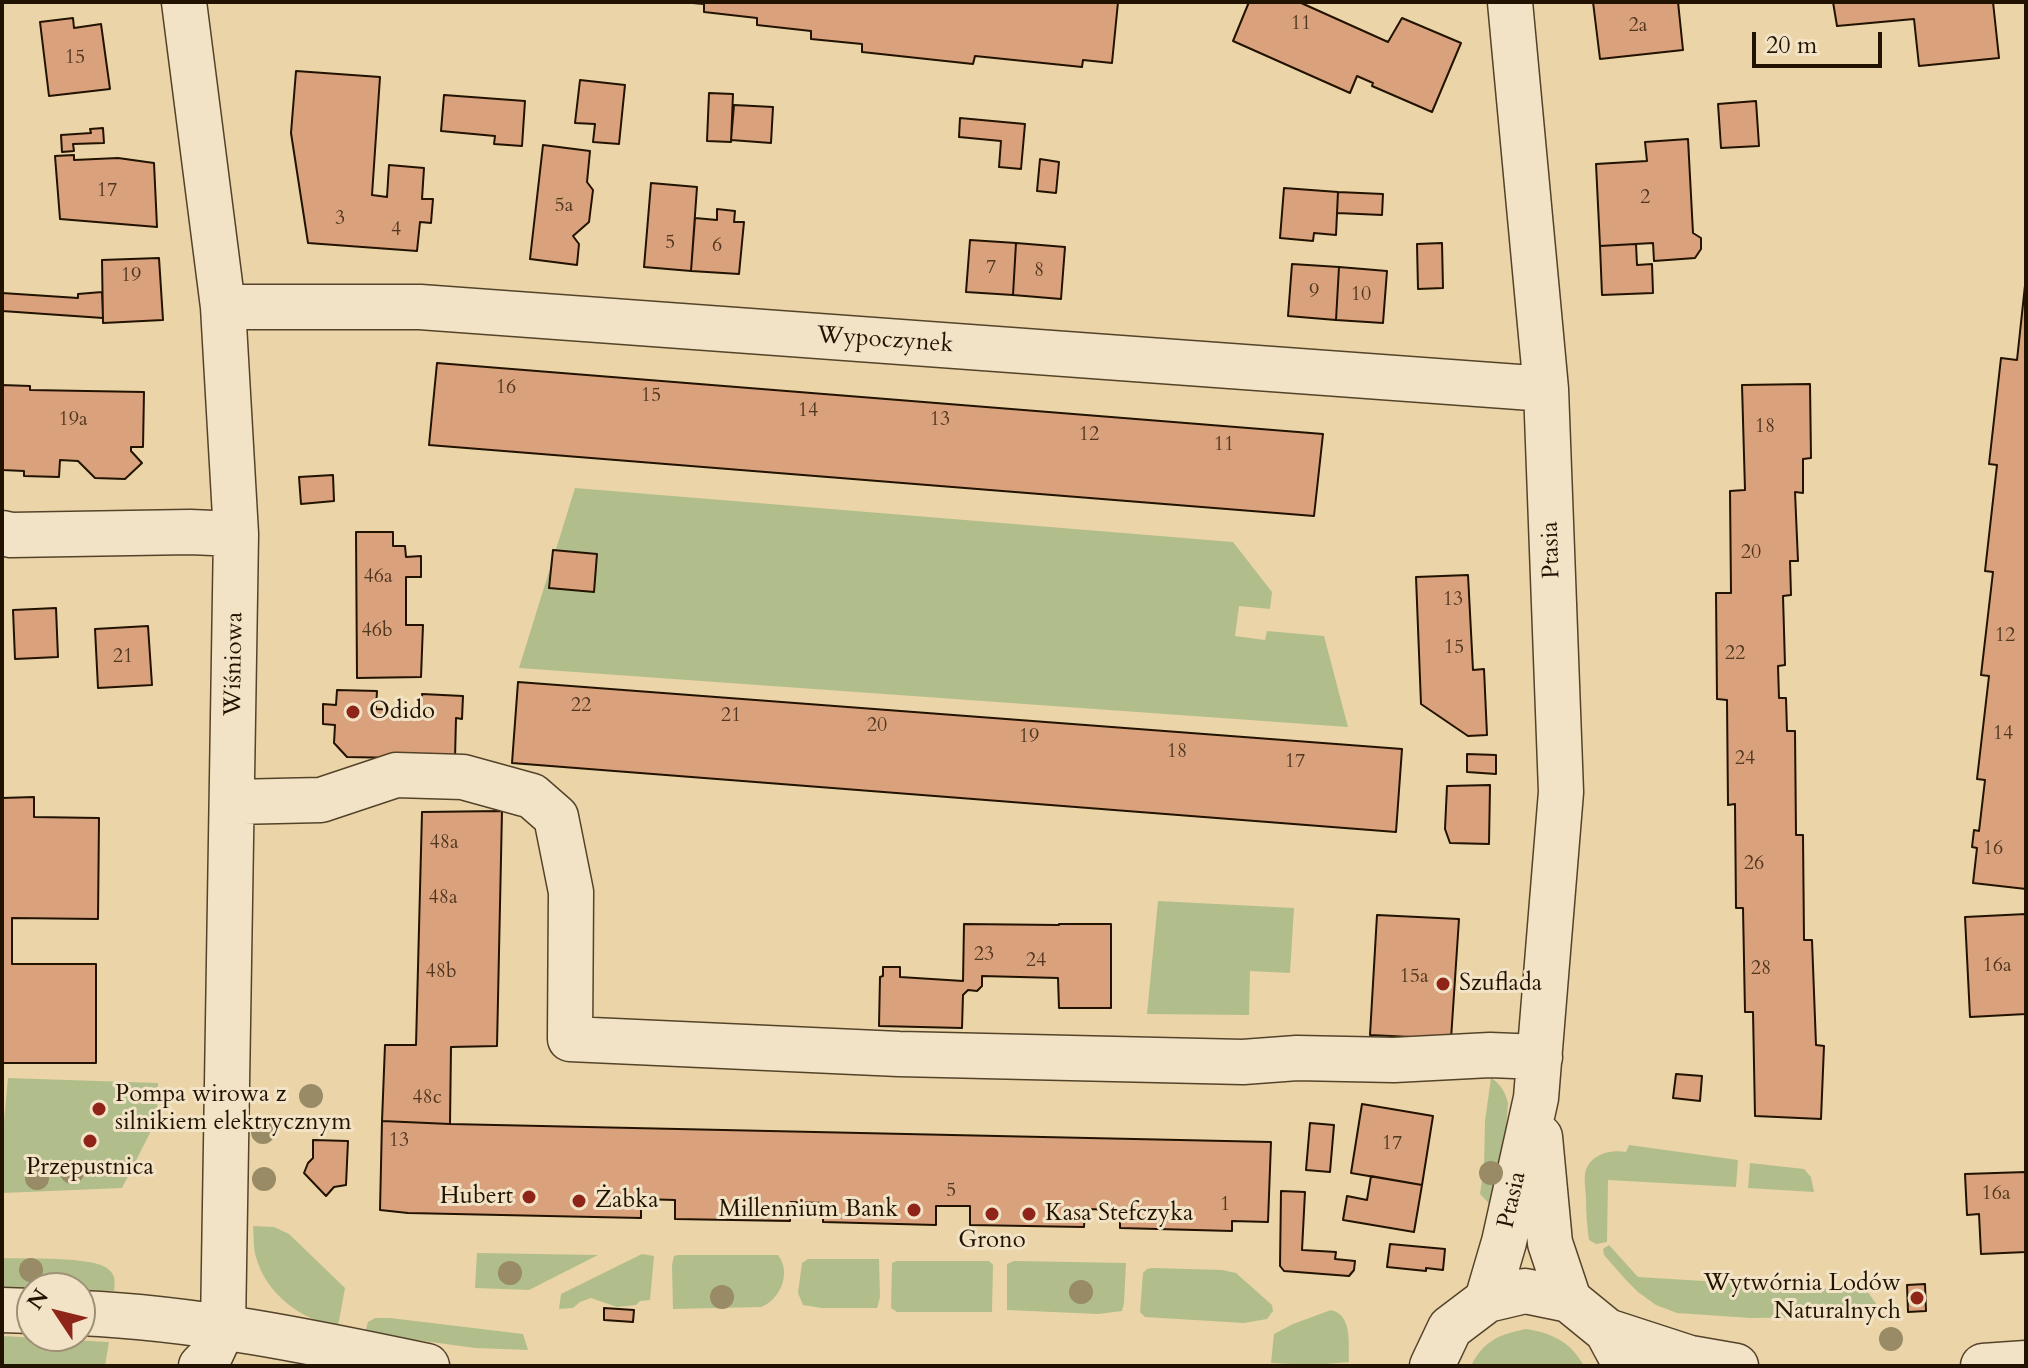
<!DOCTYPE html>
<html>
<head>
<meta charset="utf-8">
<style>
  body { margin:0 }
  #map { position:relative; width:2028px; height:1368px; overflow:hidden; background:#ebd4a7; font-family:Cardo,serif }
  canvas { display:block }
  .frame { position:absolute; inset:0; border:4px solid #221300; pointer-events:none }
  .north { position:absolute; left:16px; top:1272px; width:80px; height:80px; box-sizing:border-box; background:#f2e3c6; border:2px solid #9f9077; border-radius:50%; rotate:305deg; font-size:22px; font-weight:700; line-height:32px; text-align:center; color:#221300 }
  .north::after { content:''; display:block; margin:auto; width:28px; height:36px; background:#8f2418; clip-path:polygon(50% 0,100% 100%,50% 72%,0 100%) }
  .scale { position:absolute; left:1752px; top:32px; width:130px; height:36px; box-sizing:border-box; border:4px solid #221300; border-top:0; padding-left:10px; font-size:24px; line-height:28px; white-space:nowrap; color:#221300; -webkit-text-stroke:6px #f2e3c6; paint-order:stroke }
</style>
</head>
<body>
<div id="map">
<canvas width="2028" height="1368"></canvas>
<div class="frame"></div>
<div class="north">N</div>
<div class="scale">20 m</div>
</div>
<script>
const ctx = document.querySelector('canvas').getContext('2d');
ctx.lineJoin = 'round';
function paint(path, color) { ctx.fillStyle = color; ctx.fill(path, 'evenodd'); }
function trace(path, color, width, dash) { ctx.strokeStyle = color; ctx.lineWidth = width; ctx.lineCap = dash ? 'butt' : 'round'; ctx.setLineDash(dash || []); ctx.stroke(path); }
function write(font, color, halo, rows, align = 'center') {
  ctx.font = font + ' Cardo,serif'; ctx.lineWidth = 6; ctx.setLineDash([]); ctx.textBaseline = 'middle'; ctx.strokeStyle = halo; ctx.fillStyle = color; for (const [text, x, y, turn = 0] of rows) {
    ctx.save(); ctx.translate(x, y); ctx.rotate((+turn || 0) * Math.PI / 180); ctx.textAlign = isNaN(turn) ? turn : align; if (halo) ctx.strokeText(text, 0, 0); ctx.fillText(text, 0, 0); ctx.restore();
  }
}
paint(new Path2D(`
  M575,488L1233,542L1272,592L1270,609L1239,606L1235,636L1265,640L1267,631L1324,636L1348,727L519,668Z
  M1158,901L1294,908L1290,973L1250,971L1249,1015L1147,1014Z
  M8,1078L158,1083L157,1119L122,1188L2,1193V1121H4Z
  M1491,1078C1501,1084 1505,1092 1508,1103L1499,1214L1480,1194L1484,1166L1485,1121Z
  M1629,1145L1738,1160L1736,1187L1608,1180L1607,1242L1596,1244L1589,1240C1587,1226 1586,1214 1586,1200C1586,1192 1584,1182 1585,1174C1588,1155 1610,1149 1626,1152Z
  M1750,1163L1804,1169L1811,1177L1814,1192L1748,1188Z
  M253,1226L274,1227L289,1234L345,1288L338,1326C302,1321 266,1294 256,1257C253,1248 254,1236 253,1226Z
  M1609,1245L1638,1277L1867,1291L1885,1316L1751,1318L1677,1313L1656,1305L1638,1292L1626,1280L1604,1255L1603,1249Z
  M477,1253L598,1255L529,1290L475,1288Z
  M642,1254L654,1256L650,1300L640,1301L636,1305L617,1307L591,1298L580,1302L573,1308L559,1309L561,1294Z
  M678,1255H778C792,1273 780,1300 761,1307L673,1309L672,1265L674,1256Z
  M2,1258C23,1259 94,1256 108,1269C116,1275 115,1282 114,1291L80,1290V1288L2,1289Z
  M808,1259H879L880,1297L877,1308H822L803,1305L798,1293L802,1263Z
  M897,1261H989L993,1265L992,1312H897L891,1308L892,1263Z
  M1014,1261L1126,1263L1124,1303L1122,1311L1098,1314L1007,1310V1264Z
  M1152,1268L1222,1270L1236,1273L1272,1305L1273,1311L1267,1319L1244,1323L1145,1317L1140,1312L1143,1273L1147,1269Z
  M1331,1310C1353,1315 1348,1344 1349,1362L1313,1365L1271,1363L1274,1334L1293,1324Z
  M375,1318H390L523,1334L528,1350L475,1348L365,1333L368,1322Z
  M1526,1329C1552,1333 1571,1342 1584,1366H1471C1483,1341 1500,1334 1526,1329Z
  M2,1336L109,1342L105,1366H2Z`), '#b1be8c');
const building = new Path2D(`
  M681,2H1118L1112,63L1083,60L1082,67L975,56L973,64L862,52V44L811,39V31L757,25V18L704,12V4Z
  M1249,2H1299L1388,42L1402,18L1461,43L1432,112L1372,86L1373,83L1357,76L1350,93L1233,41Z
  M1593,2H1678L1683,50L1600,59Z
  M1833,2H1993L1999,58L1919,66L1914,19L1837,26Z
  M73,18L74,28L101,24L110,89L49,96L40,22Z
  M296,71L380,77L372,195L387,197L389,165L424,168L422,199H433L431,223L420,222L417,251L308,243L291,133Z
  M580,80L625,85L619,144L593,142L595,124L575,123Z
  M709,93L733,94L731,142L707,141Z
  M444,95L525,101L522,146L494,144L495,136L441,131Z
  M1756,101L1759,146L1721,148L1718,104Z
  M734,105L773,107L771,143L731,140Z
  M960,118L1025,124L1021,169L999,167L1001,141L959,137Z
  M103,128L104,143L73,144L74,151L62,152L61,135L91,133L90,129Z
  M1688,139L1693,233L1701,238V249L1695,258L1654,261L1653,243L1600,246L1596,164L1647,161L1645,142Z
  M543,145L590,151L587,182L593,190L589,222L573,236L579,244L577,265L530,259Z
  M74,155V160L118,158L154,163L157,227L60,219L55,156Z
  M1040,159L1059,162L1056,193L1037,191Z
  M651,183L697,187L691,271L644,267Z
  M1284,188L1338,192L1336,235L1314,233L1313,241L1280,238Z
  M1338,192L1383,194L1382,215L1337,213Z
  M717,209L735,211L734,222H744L739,274L691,271L695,218L717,220Z
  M970,240L1016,243L1013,295L966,292Z
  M1016,243L1065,247L1061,299L1013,295Z
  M1442,243L1443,288L1418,289L1417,244Z
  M1636,244L1637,265L1652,264L1653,293L1602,295L1600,246Z
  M159,258L163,320L103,323L102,260Z
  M1292,264L1339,267L1336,320L1288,316Z
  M1339,267L1387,271L1383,323L1336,320Z
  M2026,276V889L1973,883L1977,848L1972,847L1974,830L1979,831L1985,780L1977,779L1989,676L1981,675L1993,572L1985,571L1997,465L1989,464L2001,358L2017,360Z
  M102,292L103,318L2,311V293L78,298V294Z
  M437,363L1323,434L1314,516L429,445Z
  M1810,384L1811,458L1803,459V493L1795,492L1798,561H1790L1791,595L1783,596L1785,665L1778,666L1779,698H1786L1787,731H1795L1796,835H1803L1804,940H1812L1816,1045L1824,1046L1821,1119L1755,1116L1753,1012H1745L1743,908H1736L1735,804L1728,805L1727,700L1717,699L1716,593H1731L1730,491L1745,490L1742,385Z
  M2,385L30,386V390L144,392L143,447H131V451L142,463L125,479L95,478L78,461L60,460L59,477L24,476V471L2,470Z
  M333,475L334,501L301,504L299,477Z
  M356,532H393V546H405L406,557L421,556V577H406V625H423L421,677L357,678Z
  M553,550L597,554L594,592L549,588Z
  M1468,575L1473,670L1484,669L1487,735L1468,736L1421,704L1416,577Z
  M56,608L58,657L15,659L13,610Z
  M148,626L152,685L98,688L95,629Z
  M518,682L1402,749L1396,832L512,763Z
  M337,690L377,691L376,709L422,711V694L463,696L462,719L456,718L455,759L347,757L334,743L335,725L323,724V704L336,705Z
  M1467,754L1496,755V774L1467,772Z
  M1490,785L1489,844L1450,843L1445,829L1447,786Z
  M34,797V817L99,818L98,919L12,918V964H96V1063H2V798Z
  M502,811L497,1046L451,1047L450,1124L382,1121L385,1045H416L422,812Z
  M2026,914V1014L1970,1017L1965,917Z
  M1377,915L1459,919L1451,1039L1370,1035Z
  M964,924L1059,925V924H1111V1008H1059L1058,978L982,976V986L977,991L968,990L963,995L962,1028L879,1026L880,977L883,976V967H900V977L963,981Z
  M1676,1074L1702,1076L1700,1101L1673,1098Z
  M1362,1104L1433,1116L1422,1185L1351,1173Z
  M382,1121L450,1124L1271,1142L1268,1222L1232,1221V1231L1120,1228V1210L1085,1209L1084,1227L970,1225V1206H936V1225L823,1222V1203L790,1202V1221L675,1219V1200L641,1199V1218L408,1213L380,1210Z
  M1310,1123L1334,1125L1330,1172L1306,1170Z
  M313,1140L348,1141L346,1185L334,1187L326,1196L304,1173L308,1163L313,1158Z
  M2026,1172V1252L1981,1254L1979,1214L1967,1215L1965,1174Z
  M1371,1176L1422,1185L1414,1232L1343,1220L1347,1196L1367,1200Z
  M1281,1191L1305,1192L1302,1250L1336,1252L1335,1259L1355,1261L1354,1270L1349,1276L1284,1271L1280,1266Z
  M1390,1244L1445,1249L1443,1270L1426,1268V1271L1387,1267Z
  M1925,1284L1926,1311L1908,1312L1907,1285Z
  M604,1308L634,1310L633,1322L604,1320Z`);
paint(building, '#d9a17c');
trace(building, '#221300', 2);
const minor = new Path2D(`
  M184,2L223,307L236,534L223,1328L209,1358L201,1366
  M223,307H420L1546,389
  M2,533L11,535L190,532L236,534
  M233,802L321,800L396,775L463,777L532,796L556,817L571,892L570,1039L899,1054L1243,1062L1297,1058L1394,1060L1490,1055L1540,1057
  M1540,1137L1550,1243L1569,1300
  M1487,1300L1504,1242L1536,1098L1561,792L1546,389L1510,2
  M2,1310L32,1311
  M80,1313C197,1318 313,1342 427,1366
  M1607,1331L1690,1358L1736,1366
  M1432,1366L1450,1328L1487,1300L1525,1291L1569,1300L1607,1331L1622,1359L1623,1366
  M1983,1366L2026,1363`);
trace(minor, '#54432a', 47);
trace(minor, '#f2e3c6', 44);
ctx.fillStyle = '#988b66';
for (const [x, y] of [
  [311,1096],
  [263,1132],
  [72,1172],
  [1491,1173],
  [37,1178],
  [264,1179],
  [31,1270],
  [510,1273],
  [1081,1292],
  [722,1297],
  [1891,1339]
]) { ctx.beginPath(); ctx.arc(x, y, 12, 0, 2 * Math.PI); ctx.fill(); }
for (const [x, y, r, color] of [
  [353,712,8,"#8f2418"],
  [1443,984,8,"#8f2418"],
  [99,1109,8,"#8f2418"],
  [90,1141,8,"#8f2418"],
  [529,1197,8,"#8f2418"],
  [579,1201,8,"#8f2418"],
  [914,1210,8,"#8f2418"],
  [992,1214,8,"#8f2418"],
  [1029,1214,8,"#8f2418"],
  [1917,1298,8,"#8f2418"]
]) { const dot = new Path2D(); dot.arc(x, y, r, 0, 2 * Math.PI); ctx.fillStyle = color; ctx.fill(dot); trace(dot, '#f2e3c6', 3); }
write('20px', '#50361f', null, [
  ["11",1301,24],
  ["2a",1638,26],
  ["15",75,58],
  ["17",107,191],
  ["2",1645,198],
  ["5a",564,206],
  ["3",340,219],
  ["4",396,230],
  ["5",670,243],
  ["6",717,246],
  ["7",991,268],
  ["8",1039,271],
  ["19",131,276],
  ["9",1314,292],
  ["10",1361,295],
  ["16",506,388],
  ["15",651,396],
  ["14",808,411],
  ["19a",73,420],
  ["13",940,420],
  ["18",1765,427],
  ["12",1089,435],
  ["11",1224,445],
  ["20",1751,553],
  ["46a",378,577],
  ["13",1453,600],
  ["46b",377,631],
  ["12",2005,636],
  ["15",1454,648],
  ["22",1735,654],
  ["21",123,657],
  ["22",581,706],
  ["21",731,716],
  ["20",877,726],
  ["14",2003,734],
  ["19",1029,737],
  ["18",1177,752],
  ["24",1745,759],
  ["17",1295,762],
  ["48a",444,843],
  ["16",1993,849],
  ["26",1754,864],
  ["48a",443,898],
  ["23",984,955],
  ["24",1036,961],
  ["16a",1997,966],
  ["28",1761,969],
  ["48b",441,972],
  ["15a",1414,977],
  ["48c",427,1098],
  ["13",399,1141],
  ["17",1392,1144],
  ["5",951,1191],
  ["16a",1996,1194],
  ["1",1225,1205]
]);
write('24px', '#221300', '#f2e3c6', [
  ["Wypoczynek",885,341,4],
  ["Ptasia",1552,550,-92],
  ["Wiśniowa",235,664,-89],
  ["Ptasia",1513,1200,-77]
]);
write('24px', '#221300', '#f2e3c6', [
  ["Odido",369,712],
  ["Szuflada",1459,984],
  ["Pompa wirowa z",115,1095],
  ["silnikiem elektrycznym",115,1123],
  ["Przepustnica",90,1168,"center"],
  ["Hubert",513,1197,"right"],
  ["Żabka",595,1201],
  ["Millennium Bank",898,1210,"right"],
  ["Kasa Stefczyka",1045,1214],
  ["Grono",992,1241,"center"],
  ["Wytwórnia Lodów",1901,1284,"right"],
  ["Naturalnych",1901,1312,"right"]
], 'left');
</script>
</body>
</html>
